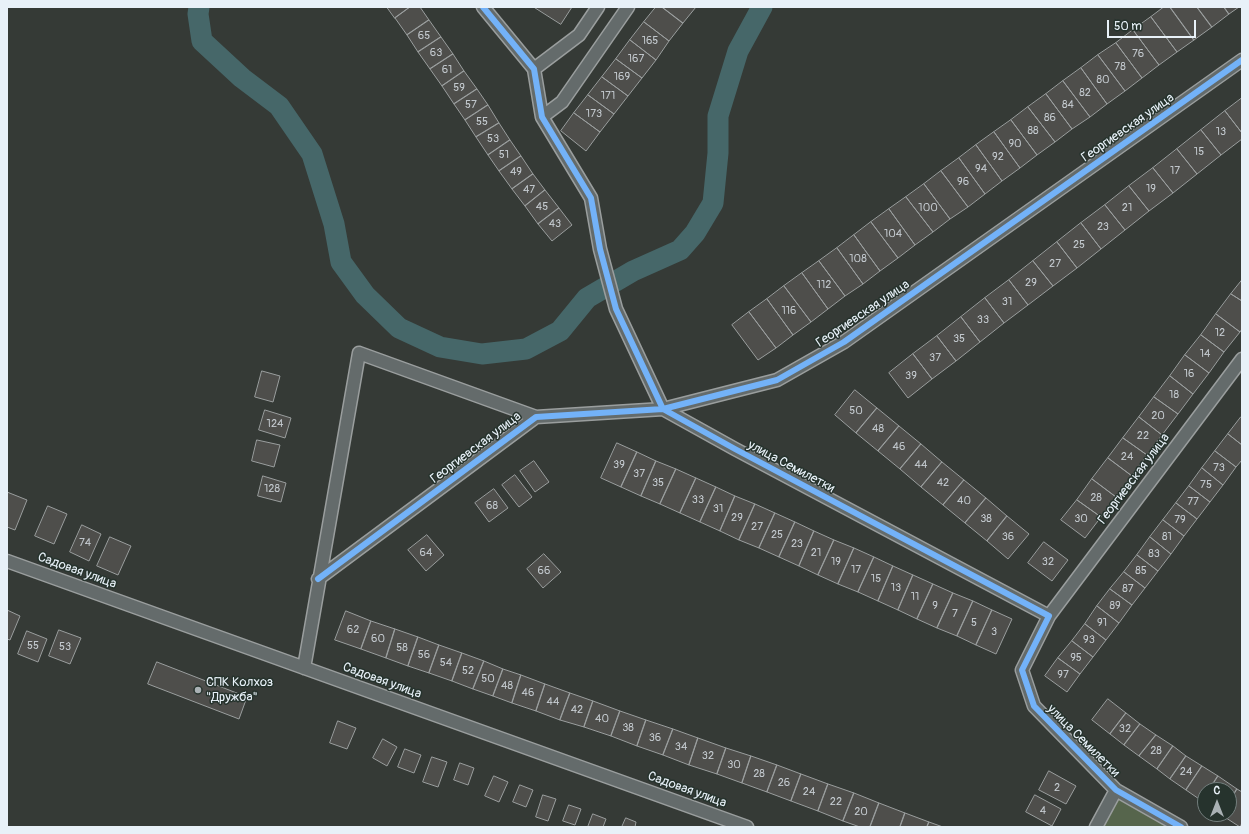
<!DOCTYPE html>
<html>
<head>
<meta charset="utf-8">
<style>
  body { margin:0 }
  #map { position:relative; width:1249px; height:834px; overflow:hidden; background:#353a36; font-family:Pangolin,sans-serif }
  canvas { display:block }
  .frame { position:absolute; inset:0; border:8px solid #e8f1f8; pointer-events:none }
  .north { position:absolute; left:1197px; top:782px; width:40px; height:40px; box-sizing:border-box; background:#26332d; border:1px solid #747f7e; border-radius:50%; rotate:0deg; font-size:11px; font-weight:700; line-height:16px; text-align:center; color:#e8f1f8 }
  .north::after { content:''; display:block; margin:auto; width:14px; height:18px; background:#a9b1b4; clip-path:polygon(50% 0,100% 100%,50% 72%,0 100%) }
  .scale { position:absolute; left:1107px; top:20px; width:89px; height:18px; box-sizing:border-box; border:2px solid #e8f1f8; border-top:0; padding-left:5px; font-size:12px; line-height:14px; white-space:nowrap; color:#e8f1f8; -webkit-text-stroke:3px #26332d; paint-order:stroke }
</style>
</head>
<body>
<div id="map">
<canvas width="1249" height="834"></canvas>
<div class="frame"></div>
<div class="north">С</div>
<div class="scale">50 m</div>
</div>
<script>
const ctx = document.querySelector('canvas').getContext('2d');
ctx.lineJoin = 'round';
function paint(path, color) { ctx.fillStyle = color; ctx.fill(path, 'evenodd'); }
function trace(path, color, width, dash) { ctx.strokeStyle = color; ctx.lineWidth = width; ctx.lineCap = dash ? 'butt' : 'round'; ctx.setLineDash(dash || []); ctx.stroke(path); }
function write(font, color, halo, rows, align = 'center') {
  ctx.font = font + ' Pangolin,sans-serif'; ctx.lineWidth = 3; ctx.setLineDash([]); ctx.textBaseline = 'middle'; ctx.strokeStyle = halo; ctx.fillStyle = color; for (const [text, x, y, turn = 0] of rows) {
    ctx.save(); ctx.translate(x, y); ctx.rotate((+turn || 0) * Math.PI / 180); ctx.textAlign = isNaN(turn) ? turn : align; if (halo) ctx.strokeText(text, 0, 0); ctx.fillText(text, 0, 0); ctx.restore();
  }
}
paint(new Path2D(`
  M1116,795L1187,827H1098Z`), '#56654c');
trace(new Path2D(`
  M199,7L198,14L202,41L242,78L279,106L312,154L334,224L341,262L365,295L399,328L440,347L482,354L526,349L560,331L587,298L633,271L680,250L695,233L713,203L718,153V116L738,51L762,7`), '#466769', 21);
const building = new Path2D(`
  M387,7H410L395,18Z
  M410,7H420L429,20L407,35L395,18Z
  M534,7H572L561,24Z
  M656,7H662L683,23L669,41L644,22Z
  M662,7H696L683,23Z
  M1164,7H1170L1194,40L1177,52L1151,17Z
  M1170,7H1197L1212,27L1194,40Z
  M1197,7H1224L1229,14L1212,27Z
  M1224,7H1239L1229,14Z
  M1151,17L1177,52L1159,65L1133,30Z
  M429,20L441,37L418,52L407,35Z
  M644,22L669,41L656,60L630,40Z
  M1133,30L1159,65L1142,78L1116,43Z
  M441,37L453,54L430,69L418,52Z
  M630,40L656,60L642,78L616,59Z
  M1116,43L1142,78L1125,91L1098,55Z
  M453,54L464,71L442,86L430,69Z
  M1098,55L1125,91L1107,104L1081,68Z
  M616,59L642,78L628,96L602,77Z
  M1081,68L1107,104L1090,117L1063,81Z
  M464,71L477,89L454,104L442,86Z
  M602,77L628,96L614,114L588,95Z
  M1063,81L1090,117L1072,129L1046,94Z
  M477,89L488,105L465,120L454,104Z
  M1046,94L1072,129L1055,142L1028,107Z
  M588,95L614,114L600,132L574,113Z
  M1242,98V133L1225,111Z
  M488,105L499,123L476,137L465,120Z
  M1028,107L1055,142L1037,155L1011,120Z
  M1225,111L1242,133V139L1221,155L1201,130Z
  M574,113L600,132L586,151L561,131Z
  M1011,120L1037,155L1020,168L994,132Z
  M499,123L510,140L488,155L476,137Z
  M1201,130L1221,155L1197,174L1177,149Z
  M994,132L1020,168L1002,181L976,145Z
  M510,140L521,156L499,171L488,155Z
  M976,145L1002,181L985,194L959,158Z
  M1177,149L1197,174L1173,193L1153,168Z
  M521,156L533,174L512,189L499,171Z
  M959,158L985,194L968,207L941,171Z
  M1153,168L1173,193L1149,211L1129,186Z
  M941,171L968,207L950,219L924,184Z
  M533,174L545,190L525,206L512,189Z
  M924,184L950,219L933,232L906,197Z
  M1129,186L1149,211L1125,230L1105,205Z
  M545,190L559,208L538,224L525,206Z
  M906,197L933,232L915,245L889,209Z
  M1105,205L1125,230L1101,249L1081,223Z
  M559,208L572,225L552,241L538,224Z
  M889,209L915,245L898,258L871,222Z
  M871,222L898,258L880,271L854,235Z
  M1081,223L1101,249L1077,268L1057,242Z
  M854,235L880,271L863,284L837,248Z
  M1057,242L1077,268L1053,286L1033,261Z
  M837,248L863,284L845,296L819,261Z
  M819,261L845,296L828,309L802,273Z
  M1033,261L1053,286L1028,305L1009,280Z
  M802,273L828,309L811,322L784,286Z
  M1009,280L1028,305L1004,323L985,298Z
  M1242,280V301L1231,294Z
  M784,286L811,322L793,335L767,299Z
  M1231,294L1242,301V329L1240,332L1216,314Z
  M985,298L1004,323L980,342L961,317Z
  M767,299L793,335L776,348L749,312Z
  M749,312L776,348L758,360L732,325Z
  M1216,314L1240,332L1224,352L1201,335Z
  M961,317L980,342L956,361L937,336Z
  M1201,335L1224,352L1209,373L1185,355Z
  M937,336L956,361L932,379L913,354Z
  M913,354L932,379L908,398L889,373Z
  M1185,355L1209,373L1193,394L1170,376Z
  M262,371L280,376L273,402L255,397Z
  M1170,376L1193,394L1178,414L1154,397Z
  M855,390L877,408L856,433L835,415Z
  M1154,397L1178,414L1162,435L1139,417Z
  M877,408L899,426L878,451L856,433Z
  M265,410L291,418L285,438L259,430Z
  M1139,417L1162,435L1147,455L1123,438Z
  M1241,417H1242V445L1228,434Z
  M899,426L921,444L900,469L878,451Z
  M1228,434L1242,445V460L1236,467L1215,451Z
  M1123,438L1147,455L1132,476L1108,458Z
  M257,440L280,445L274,467L252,461Z
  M617,443L637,452L621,487L601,478Z
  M921,444L942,462L921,487L900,469Z
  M1215,451L1236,467L1223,485L1202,468Z
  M637,452L656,461L641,496L621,487Z
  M1108,458L1132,476L1116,497L1092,479Z
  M534,461L549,482L535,492L520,471Z
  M656,461L676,469L660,504L641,496Z
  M942,462L964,480L943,505L921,487Z
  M1202,468L1223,485L1210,502L1189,486Z
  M676,469L696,478L680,513L660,504Z
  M515,475L532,497L519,507L502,485Z
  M263,476L286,483L281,502L258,496Z
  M696,478L716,487L700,522L680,513Z
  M1092,479L1116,497L1101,517L1077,500Z
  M964,480L986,498L965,523L943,505Z
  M1189,486L1210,502L1197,519L1176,503Z
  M716,487L735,496L720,531L700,522Z
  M494,489L508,508L489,522L475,503Z
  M7,492L27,500L15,530L7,527Z
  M735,496L755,504L739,540L720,531Z
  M986,498L1007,516L987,541L965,523Z
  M1077,500L1101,517L1085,538L1061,520Z
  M1176,503L1197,519L1184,536L1163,520Z
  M755,504L775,513L759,548L739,540Z
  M48,506L67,514L54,544L35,536Z
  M775,513L795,522L779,557L759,548Z
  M1007,516L1029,534L1008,559L987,541Z
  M1163,520L1184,536L1171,554L1150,537Z
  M795,522L814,531L799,566L779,557Z
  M82,525L101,534L89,561L70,552Z
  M814,531L834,540L818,575L799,566Z
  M427,535L444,555L426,571L408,550Z
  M110,537L131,546L118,575L97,566Z
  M1150,537L1171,554L1158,571L1137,555Z
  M834,540L854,548L838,584L818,575Z
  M1044,542L1068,560L1052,581L1028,563Z
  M854,548L874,557L858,592L838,584Z
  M544,554L561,572L543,588L527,569Z
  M1137,555L1158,571L1145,588L1124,572Z
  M874,557L893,566L878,601L858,592Z
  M893,566L913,575L898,610L878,601Z
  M1124,572L1145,588L1132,605L1110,589Z
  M913,575L933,584L917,619L898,610Z
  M933,584L953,593L937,628L917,619Z
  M1110,589L1132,605L1119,623L1097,606Z
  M953,593L973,601L957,636L937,628Z
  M973,601L992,610L976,645L957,636Z
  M1097,606L1119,623L1106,640L1085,624Z
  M7,610L20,616L10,640L7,639Z
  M992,610L1012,619L996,654L976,645Z
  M346,611L371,621L361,649L335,640Z
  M371,621L395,629L386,658L361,649Z
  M1085,624L1106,640L1093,657L1072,641Z
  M395,629L418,637L408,666L386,658Z
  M59,630L81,638L70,664L49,656Z
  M27,631L47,639L38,662L18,654Z
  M418,637L439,645L429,673L408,666Z
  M1072,641L1093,657L1080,674L1058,658Z
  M439,645L462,653L452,681L429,673Z
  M462,653L484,661L473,689L452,681Z
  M1058,658L1080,674L1067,692L1045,676Z
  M484,661L503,669L493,696L473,689Z
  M157,662L247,697L239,719L148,684Z
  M503,669L521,675L512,703L493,696Z
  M521,675L545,684L536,711L512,703Z
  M545,684L570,693L560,720L536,711Z
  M570,693L593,701L584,727L560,720Z
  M1108,699L1126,713L1110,734L1092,720Z
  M593,701L620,711L611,736L584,727Z
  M620,711L646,720L637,746L611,736Z
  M1126,713L1140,724L1124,745L1110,734Z
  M646,720L673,729L663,755L637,746Z
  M338,721L356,728L347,749L330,743Z
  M1140,724L1156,735L1139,756L1124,745Z
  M673,729L698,738L689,765L663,755Z
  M1156,735L1173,746L1157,769L1139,756Z
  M698,738L726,748L717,774L689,765Z
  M383,739L397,747L387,766L373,758Z
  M1173,746L1186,756L1170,779L1157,769Z
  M726,748L751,756L742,783L717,774Z
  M405,749L421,755L414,773L398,767Z
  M751,756L777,765L767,792L742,783Z
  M1186,756L1202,766L1186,790L1170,779Z
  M432,757L447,762L438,787L423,782Z
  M460,763L474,768L468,785L454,780Z
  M777,765L801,774L791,801L767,792Z
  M1202,766L1218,776L1209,790H1205V797L1202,801L1186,790Z
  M1049,771L1076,786L1066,804L1039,790Z
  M801,774L828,784L818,811L791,801Z
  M494,776L508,782L499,802L485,796Z
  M1218,776L1237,789L1229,802V790H1209Z
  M828,784L854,793L843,821L818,811Z
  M520,785L533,790L526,807L513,802Z
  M1237,789L1242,792V823L1240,827L1220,814H1229V802Z
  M854,793L879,803L870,827H860L843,821Z
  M543,795L556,799L548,821L536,817Z
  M1035,795L1061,809L1052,826L1026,812Z
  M879,803L905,813L900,827H870Z
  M569,805L581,809L575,825L563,821Z
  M905,813L929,822L927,827H900Z
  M593,814L606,819L603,827H588Z
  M626,818L636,822L635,827H622Z
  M929,822L943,827H927Z`);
paint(building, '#4e4e4b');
trace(building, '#9a9e9e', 1);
const street = new Path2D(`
  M483,7L534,69L542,117L591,198L600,249L616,309L663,409L735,449L1049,616L1022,670L1034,706L1116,790L1181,827
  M534,69L579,35L598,7
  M542,117L562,102L628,7
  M7,561L747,827
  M318,579L536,417L663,409L777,380L844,342L1242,60
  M1049,616L1242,359
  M304,668L359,353L536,417
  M1096,827L1116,790`);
trace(street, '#9a9e9e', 15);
trace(street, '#646b6b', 12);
trace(new Path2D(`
  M483,7L534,69L542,117L591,198L600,249L616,309L663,409L735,449L1049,616L1022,670L1034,706L1116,790L1181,827
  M318,579L536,417L663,409L777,380L844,342L1242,60`), '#73b2f8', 6);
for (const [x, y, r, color] of [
  [198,690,4,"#a9b1b4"]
]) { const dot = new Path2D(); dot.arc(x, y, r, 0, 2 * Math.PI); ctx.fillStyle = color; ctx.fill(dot); trace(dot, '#26332d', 1.5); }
write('11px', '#c2c8cd', null, [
  ["65",424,36],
  ["165",650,41],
  ["63",436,53],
  ["76",1138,54],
  ["167",636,59],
  ["78",1120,67],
  ["61",447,70],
  ["169",622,77],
  ["80",1103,80],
  ["59",459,88],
  ["82",1085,93],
  ["171",608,96],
  ["57",471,105],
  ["84",1068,105],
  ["173",594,114],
  ["86",1050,118],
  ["55",482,122],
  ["88",1033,131],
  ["13",1221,132],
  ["53",493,139],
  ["90",1015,144],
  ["15",1199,152],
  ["51",504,155],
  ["92",998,157],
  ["94",981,169],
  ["17",1175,171],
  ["49",516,172],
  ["96",963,182],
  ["19",1151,189],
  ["47",529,190],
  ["45",542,207],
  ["100",928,208],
  ["21",1127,208],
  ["43",555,224],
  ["23",1103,227],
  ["104",893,234],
  ["25",1079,245],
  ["108",858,259],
  ["27",1055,264],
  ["29",1031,283],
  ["112",824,285],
  ["31",1007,302],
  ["116",789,311],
  ["33",983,320],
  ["12",1220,333],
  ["35",959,339],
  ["14",1205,354],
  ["37",935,358],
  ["16",1189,374],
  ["39",911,376],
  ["18",1174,395],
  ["50",856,411],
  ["20",1158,416],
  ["124",275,424],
  ["48",878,429],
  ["22",1143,436],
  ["46",899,447],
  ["24",1127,457],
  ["39",619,465],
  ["44",921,465],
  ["73",1219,468],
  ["37",639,474],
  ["35",658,483],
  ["42",943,483],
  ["75",1206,485],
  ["128",272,489],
  ["28",1096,498],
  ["33",698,500],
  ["40",964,501],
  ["77",1193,502],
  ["68",492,506],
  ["31",718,509],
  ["29",737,518],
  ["38",986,519],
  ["30",1081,519],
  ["79",1180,520],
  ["27",757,527],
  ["25",777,535],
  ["36",1008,537],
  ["81",1167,537],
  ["74",85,543],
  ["23",797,544],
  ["64",426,553],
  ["21",816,553],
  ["83",1154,554],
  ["19",836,562],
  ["32",1048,562],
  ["17",856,570],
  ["66",544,571],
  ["85",1141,571],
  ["15",876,579],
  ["13",896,588],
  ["87",1128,589],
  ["11",915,597],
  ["9",935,606],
  ["89",1115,606],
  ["7",955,614],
  ["5",974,623],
  ["91",1102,623],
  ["62",353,630],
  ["3",994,632],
  ["60",378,639],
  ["93",1089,640],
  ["55",33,646],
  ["53",65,647],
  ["58",402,648],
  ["56",424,655],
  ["95",1076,658],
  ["54",446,663],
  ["52",468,671],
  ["97",1063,675],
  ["50",488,679],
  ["48",507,686],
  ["46",528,693],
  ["44",553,702],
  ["42",577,710],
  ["40",602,719],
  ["38",628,728],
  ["32",1125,729],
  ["36",655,738],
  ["34",681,747],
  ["28",1156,751],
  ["32",708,756],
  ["30",734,765],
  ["24",1186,772],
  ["28",759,774],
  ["26",784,783],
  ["2",1057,788],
  ["24",809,792],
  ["22",836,802],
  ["4",1043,811],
  ["20",861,812]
]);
write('13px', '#e8f1f8', '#26332d', [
  ["Георгиевская улица",1128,128,-35],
  ["Георгиевская улица",863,314,-34],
  ["Георгиевская улица",476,448,-37],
  ["улица Семилетки",791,467,28],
  ["Георгиевская улица",1134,479,-53],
  ["Садовая улица",77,571,20],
  ["Садовая улица",382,681,20],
  ["улица Семилетки",1083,741,45],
  ["Садовая улица",687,790,20]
]);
write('13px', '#e8f1f8', '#26332d', [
  ["СПК Колхоз",206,683],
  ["\"Дружба\"",206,698]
], 'left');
</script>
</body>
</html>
